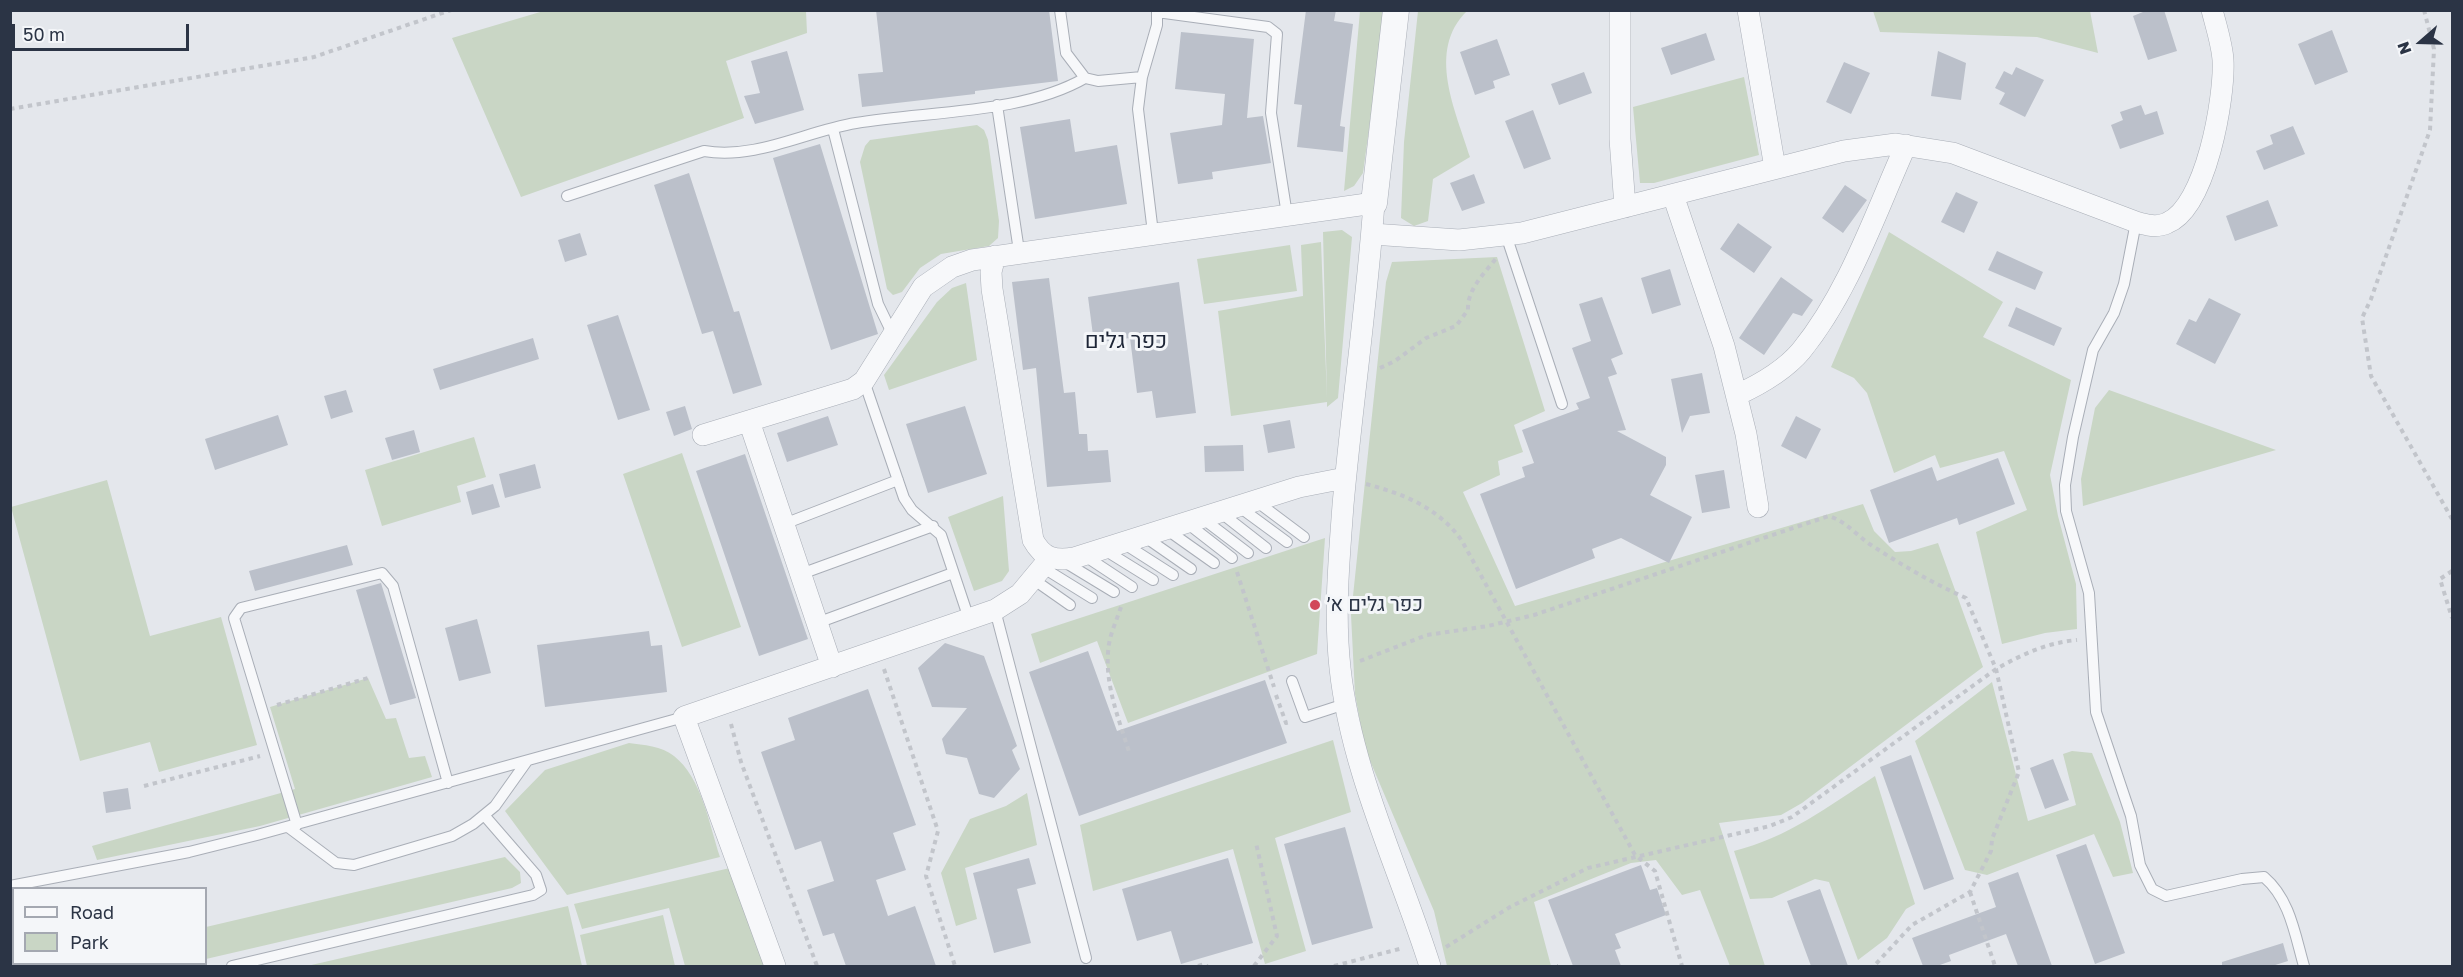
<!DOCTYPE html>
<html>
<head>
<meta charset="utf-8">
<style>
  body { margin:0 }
  #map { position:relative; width:2463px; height:977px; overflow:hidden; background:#e4e7ec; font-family:"Golos Text",sans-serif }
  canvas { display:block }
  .frame { position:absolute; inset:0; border:12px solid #2b3445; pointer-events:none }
  .legend { position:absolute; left:12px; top:887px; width:195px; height:78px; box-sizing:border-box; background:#f4f6f9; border:2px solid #a4a8b1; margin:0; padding:8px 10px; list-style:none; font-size:18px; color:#2b3445 }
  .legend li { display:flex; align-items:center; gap:12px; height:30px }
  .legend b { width:30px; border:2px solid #a4a8b1 }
  .north { position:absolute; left:2391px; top:12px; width:60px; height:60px; -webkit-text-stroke:4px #f4f6f9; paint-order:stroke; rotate:250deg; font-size:16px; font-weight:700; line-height:24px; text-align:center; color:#2b3445 }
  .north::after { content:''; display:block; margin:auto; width:21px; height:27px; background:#2b3445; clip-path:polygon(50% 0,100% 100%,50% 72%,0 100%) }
  .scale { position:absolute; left:12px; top:24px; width:177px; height:27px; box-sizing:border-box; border:3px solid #2b3445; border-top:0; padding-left:8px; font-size:18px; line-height:21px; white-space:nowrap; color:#2b3445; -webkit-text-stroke:4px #f4f6f9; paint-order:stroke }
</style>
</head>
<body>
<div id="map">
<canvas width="2463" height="977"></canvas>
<div class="frame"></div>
<ul class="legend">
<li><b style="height:8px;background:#f7f8fa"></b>Road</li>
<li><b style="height:16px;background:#c9d6c5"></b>Park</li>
</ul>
<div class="north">N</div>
<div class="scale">50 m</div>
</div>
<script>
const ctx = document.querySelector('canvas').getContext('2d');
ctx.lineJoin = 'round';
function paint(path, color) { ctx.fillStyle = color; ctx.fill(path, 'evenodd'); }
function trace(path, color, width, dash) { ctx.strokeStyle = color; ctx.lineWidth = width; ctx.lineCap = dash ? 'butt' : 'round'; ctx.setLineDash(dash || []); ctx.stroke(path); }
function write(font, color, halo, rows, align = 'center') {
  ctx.font = font + ' "Golos Text",Heebo,sans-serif'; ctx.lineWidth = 6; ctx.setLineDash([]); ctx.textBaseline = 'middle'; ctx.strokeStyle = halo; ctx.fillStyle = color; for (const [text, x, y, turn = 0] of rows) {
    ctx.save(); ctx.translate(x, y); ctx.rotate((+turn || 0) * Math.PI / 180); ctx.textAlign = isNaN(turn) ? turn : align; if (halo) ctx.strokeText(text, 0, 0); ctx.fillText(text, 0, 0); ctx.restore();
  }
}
paint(new Path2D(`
  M547,10L806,11L807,33L726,61L744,118L521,197L452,38Z
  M1360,11H1385L1363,173L1354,186L1344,191Z
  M1418,11H1467C1426,51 1456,111 1470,157L1433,179L1428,221L1414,226L1401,218L1404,142Z
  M1873,11H2090L2098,53L2037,37L1880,32Z
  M1744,77L1759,155L1654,183H1640L1633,107Z
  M977,125L984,130L988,140L999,221L998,238L989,246L941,254L920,268L902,292L893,295L887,289L860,162L865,146L870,140Z
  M1342,230L1352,237L1338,398L1327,407V402L1231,416L1218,311L1303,296L1301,245L1321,242L1327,398L1323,232Z
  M1889,232L2003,302L1983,337L2071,380L2050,475L2058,516L2076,584L2077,629L2045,633L2002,644L1976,532L2027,510L2004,451L1940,468L1935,455L1894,473L1867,393L1854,378L1831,367Z
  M1290,245L1297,291L1204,304L1197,259Z
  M1497,257L1545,411L1514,425L1523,452L1498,461L1500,475L1463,492L1515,606L1863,504L1874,531L1895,552L1911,551L1938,543L1983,667L1802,803L1781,815L1719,823L1765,966H1730L1700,890L1682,895L1656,860L1631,863L1534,902L1551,966H1447L1434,911L1365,749L1355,694L1351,615L1386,282L1392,262Z
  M966,283L977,360L889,390L884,375L937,302L952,288Z
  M2109,390L2276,450L2083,506L2081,479L2095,408Z
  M474,437L486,477L457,486L461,502L382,526L365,470Z
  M682,453L741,627L682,647L623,474Z
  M107,480L150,636L221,617L257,745L159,772L150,742L80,761L11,507Z
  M1003,496L1009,571L1002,581L974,591L948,517Z
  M1325,538L1317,654L1128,723L1097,641L1040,663L1031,634Z
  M368,678L386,719L396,718L409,758L425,756L432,777L260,826L97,860L92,846L295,789L270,707Z
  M1992,682L2028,821L2076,805L2063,754L2072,751L2092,753L2120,822L2133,873L2113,877L2094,834L1987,875L1965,870L1915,741Z
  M1333,740L1351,812L1275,838L1306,951L1265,964L1233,849L1093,891L1080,825Z
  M629,743C643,745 662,746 674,756C702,778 709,824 720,857L567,895L505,811L545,770Z
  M1875,776L1915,904L1906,909L1887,938L1858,960L1829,882L1815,879L1772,898L1750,899L1734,851C1787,838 1829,806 1875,776Z
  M1027,793L1037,845L965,868L977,919L956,926L941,873L970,819L1006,806Z
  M505,857L520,872L521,883L512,888L206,959V927Z
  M730,868L764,966H685L669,908L582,929L574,904Z
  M568,906L582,966H307Z
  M663,915L675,966H587L580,935Z`), '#c9d6c5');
paint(new Path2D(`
  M876,10H1049L1058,81L975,91V94L862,107L858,74L883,72Z
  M1306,10H1336L1334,21L1353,24L1340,126L1345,127L1343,152L1297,147L1302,105L1294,104Z
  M2148,10H2164L2177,51L2148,60L2133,16Z
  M2332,30L2348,72L2315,85L2298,44Z
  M1181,32L1254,39L1247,118L1263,116L1271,163L1212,172L1213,179L1178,184L1170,133L1222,125L1225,94L1175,89Z
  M1706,33L1715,60L1671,75L1661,48Z
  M1497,39L1510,75L1493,81L1495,88L1475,95L1460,52Z
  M787,51L804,110L755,124L744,96L760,93L751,61Z
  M1938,51L1966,63L1961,100L1931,96Z
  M1844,62L1870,73L1851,114L1826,102Z
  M2016,67L2044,80L2025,117L1999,104L2005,93L1995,88L2004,71L2012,75Z
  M1584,72L1592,93L1559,105L1551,84Z
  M2141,105L2145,115L2157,111L2164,134L2120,149L2111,125L2123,120L2120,112Z
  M1533,110L1551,159L1524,169L1505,121Z
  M1070,119L1075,152L1117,145L1127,204L1035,219L1020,127Z
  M2293,126L2305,154L2264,170L2256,151L2273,144L2270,135Z
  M820,144L878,334L831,350L773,158Z
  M689,173L734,312L739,311L762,385L733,394L713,331L702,334L654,185Z
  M1474,174L1485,203L1462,211L1450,183Z
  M1845,185L1867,200L1843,233L1822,218Z
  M1956,192L1978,202L1964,233L1941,222Z
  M2268,200L2278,226L2235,241L2226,216Z
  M1738,223L1772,247L1754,273L1720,249Z
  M580,233L587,255L565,262L558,240Z
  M1997,251L2043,272L2035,290L1988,270Z
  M1670,269L1681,305L1652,314L1641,278Z
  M1781,277L1813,300L1802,316L1793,313L1764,355L1739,338Z
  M1049,278L1064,393L1075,392L1079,434H1087L1088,451L1108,450L1111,482L1047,487L1036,368L1023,370L1012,282Z
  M1179,282L1196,413L1156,418L1152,391L1137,393L1130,338L1094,343L1088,297Z
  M1602,297L1623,354L1611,359L1617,374L1608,377L1626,430L1617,431L1666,457V465L1650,495L1692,517L1669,563L1621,538L1592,549L1595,558L1516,589L1480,494L1525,477L1522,467L1534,463L1522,430L1579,409L1576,403L1590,398L1572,348L1591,341L1579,304Z
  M2209,298L2241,314L2215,364L2176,344L2189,319L2196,322Z
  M2016,307L2062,328L2054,346L2008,326Z
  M618,315L650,410L618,420L587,325Z
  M533,338L539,359L440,390L433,369Z
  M1702,373L1710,413L1690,416L1682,433L1671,379Z
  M346,390L353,412L331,419L324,396Z
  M685,406L692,429L674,436L666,412Z
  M965,406L987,474L928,493L906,424Z
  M278,415L288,445L215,470L205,439Z
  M828,416L838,445L787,462L777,433Z
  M1796,416L1821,429L1806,459L1781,446Z
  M1290,420L1295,448L1268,453L1263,425Z
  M414,430L420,452L392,460L385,438Z
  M1243,445L1244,471L1205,472L1204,446Z
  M745,454L808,639L759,656L696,471Z
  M1998,458L2015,504L1959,525L1957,518L1889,543L1870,490L1932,467L1937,481Z
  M535,464L541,488L505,498L499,474Z
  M1724,470L1730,508L1702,513L1695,475Z
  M493,484L500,507L472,515L466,492Z
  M347,545L353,565L255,591L249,571Z
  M381,583L416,698L390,705L356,590Z
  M477,619L491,673L459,681L445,628Z
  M649,631L651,646L662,645L667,692L545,707L537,645Z
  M945,643L984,656L1017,746L1012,750L1020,769L994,798L979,794L967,758L946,754L942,739L967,708L932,707L918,668Z
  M1088,651L1117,731L1265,680L1287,743L1079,816L1029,672Z
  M868,689L916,825L893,833L906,870L876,880L888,916L915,906L936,966H846L834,933L823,936L807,890L834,881L821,841L795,850L761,752L795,740L788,718Z
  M1911,755L1954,879L1924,890L1880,767Z
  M2053,759L2069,800L2045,809L2030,768Z
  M128,788L131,809L106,813L103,792Z
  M1345,827L1373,928L1312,945L1284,844Z
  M2086,844L2125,953L2095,964L2056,855Z
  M1029,858L1036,884L1017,889L1031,943L994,953L973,873Z
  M1228,858L1253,943L1181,964L1171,931L1137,941L1122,889Z
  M1641,865L1650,890L1657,888L1666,915L1615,934L1621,948L1615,950L1621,966H1573L1548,900Z
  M2018,872L2052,966H2018L2006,934L1949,955L1951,961L1937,966H1923L1912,938L1996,907L1988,883Z
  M1820,889L1848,966H1811L1787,901Z
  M2283,943L2288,961L2272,966H2222V962Z`), '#bbc0ca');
const service = new Path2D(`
  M1060,10L1066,53L1085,78L1098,81L1142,77L1157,25V10
  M1157,12L1268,27L1277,34L1271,113L1287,215
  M1142,77L1138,109L1153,233
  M997,105L1019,251
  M833,129L878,304L893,335
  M567,196L704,151C756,160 806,131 856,123C927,111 1023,114 1085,78
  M2136,222L2124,284L2114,313L2093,350L2073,437L2065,485L2066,511L2089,593L2096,712L2131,816L2140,865L2152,889L2166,896L2242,879L2264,877C2290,899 2295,935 2304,966
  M1506,235L1562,404
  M864,381L904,498L912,510L941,535L969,619
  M1256,501L1304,537
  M1238,506L1287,542
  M1220,512L1266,548
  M1202,518L1248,553
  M1187,523L1232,558
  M784,524L898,480
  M1166,529L1214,563
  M1145,537L1191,569
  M1123,543L1173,575
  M1103,549L1153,580
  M1085,556L1132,587
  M1063,561L1114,592
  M1042,567L1092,598
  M1037,573L1040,584L1070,605
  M801,574L933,526
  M995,610L1086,958
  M817,623L953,573
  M1292,681L1305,717L1345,704
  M297,825L234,618L241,608L382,573L393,586L448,783
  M288,827L336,863L354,865L452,836L473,824L495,806L527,761
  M10,886L189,852L257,835L684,717
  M232,966L533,895L541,890L536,875L484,815`);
const minor = new Path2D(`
  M1620,10V139L1625,207
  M1748,10L1775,168
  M1673,195L1724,346L1746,434L1758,507
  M1372,234L1459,240L1522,233L1844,151L1896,144L1953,153L2136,222C2146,225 2157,228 2167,223C2206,208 2225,97 2223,60C2222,44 2216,26 2212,10
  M995,256L991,272L992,289L1033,540C1043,558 1054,561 1074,558L1299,487L1345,478
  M1737,395C1761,384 1784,371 1801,351C1849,292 1875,214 1906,145
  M749,421L832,667
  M703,435L853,389L864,381L923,287L952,267L972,260L1374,203C1367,304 1352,404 1343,505C1339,560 1334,613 1340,668C1351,771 1399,868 1430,966
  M775,966L684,717L995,610L1020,594L1050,558`);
const tertiary = new Path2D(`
  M1374,203L1396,10`);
trace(service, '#a9aeb7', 12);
trace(minor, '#a9aeb7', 22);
trace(tertiary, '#a9aeb7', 27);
trace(new Path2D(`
  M2424,10L2434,49L2430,130L2371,299L2362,318L2371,376L2452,519
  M10,109L314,57L451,10
  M1380,368L1395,361L1426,338L1456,326L1468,310C1467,289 1485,273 1497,257
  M1366,484C1404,494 1439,508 1462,541L1635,855L1655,871L1682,966
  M2452,571L2440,579L2452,618
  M1237,572L1274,687
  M1121,607C1117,619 1111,632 1109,644C1103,682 1119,719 1130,755
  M1360,661L1427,635L1488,626L1534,615L1829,516C1847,522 1856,535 1871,545C1902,565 1932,583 1966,598L1996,669L2019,772L1992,839L1991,851L1970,892L1912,925L1874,966
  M884,669L938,831L926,876L955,966
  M1276,695L1286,723L1290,722
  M277,705L368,678
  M731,724L741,762L817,966
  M144,786L260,756
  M1970,892L1995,966
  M1446,947L1510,907L1588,868L1770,826L1792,817L1996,669C2023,654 2046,643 2077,640
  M1198,966L1205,964L1207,966
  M1254,966L1277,936L1256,843
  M1334,966L1403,948
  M1557,966H1558`), '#c2c5cb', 4, [4.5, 4.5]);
trace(service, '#f7f8fa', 10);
trace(minor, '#f7f8fa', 21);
trace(tertiary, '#f7f8fa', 26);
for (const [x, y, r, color] of [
  [1315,605,6,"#d1495b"]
]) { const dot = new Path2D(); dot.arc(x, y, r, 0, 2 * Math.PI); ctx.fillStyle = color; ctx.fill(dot); trace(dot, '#f4f6f9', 2); }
write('20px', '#2b3445', '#f4f6f9', [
  ["כפר גלים א׳",1327,605]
], 'left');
write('22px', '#1d2536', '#f4f6f9', [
  ["כפר גלים",1126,341]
]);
</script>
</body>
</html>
